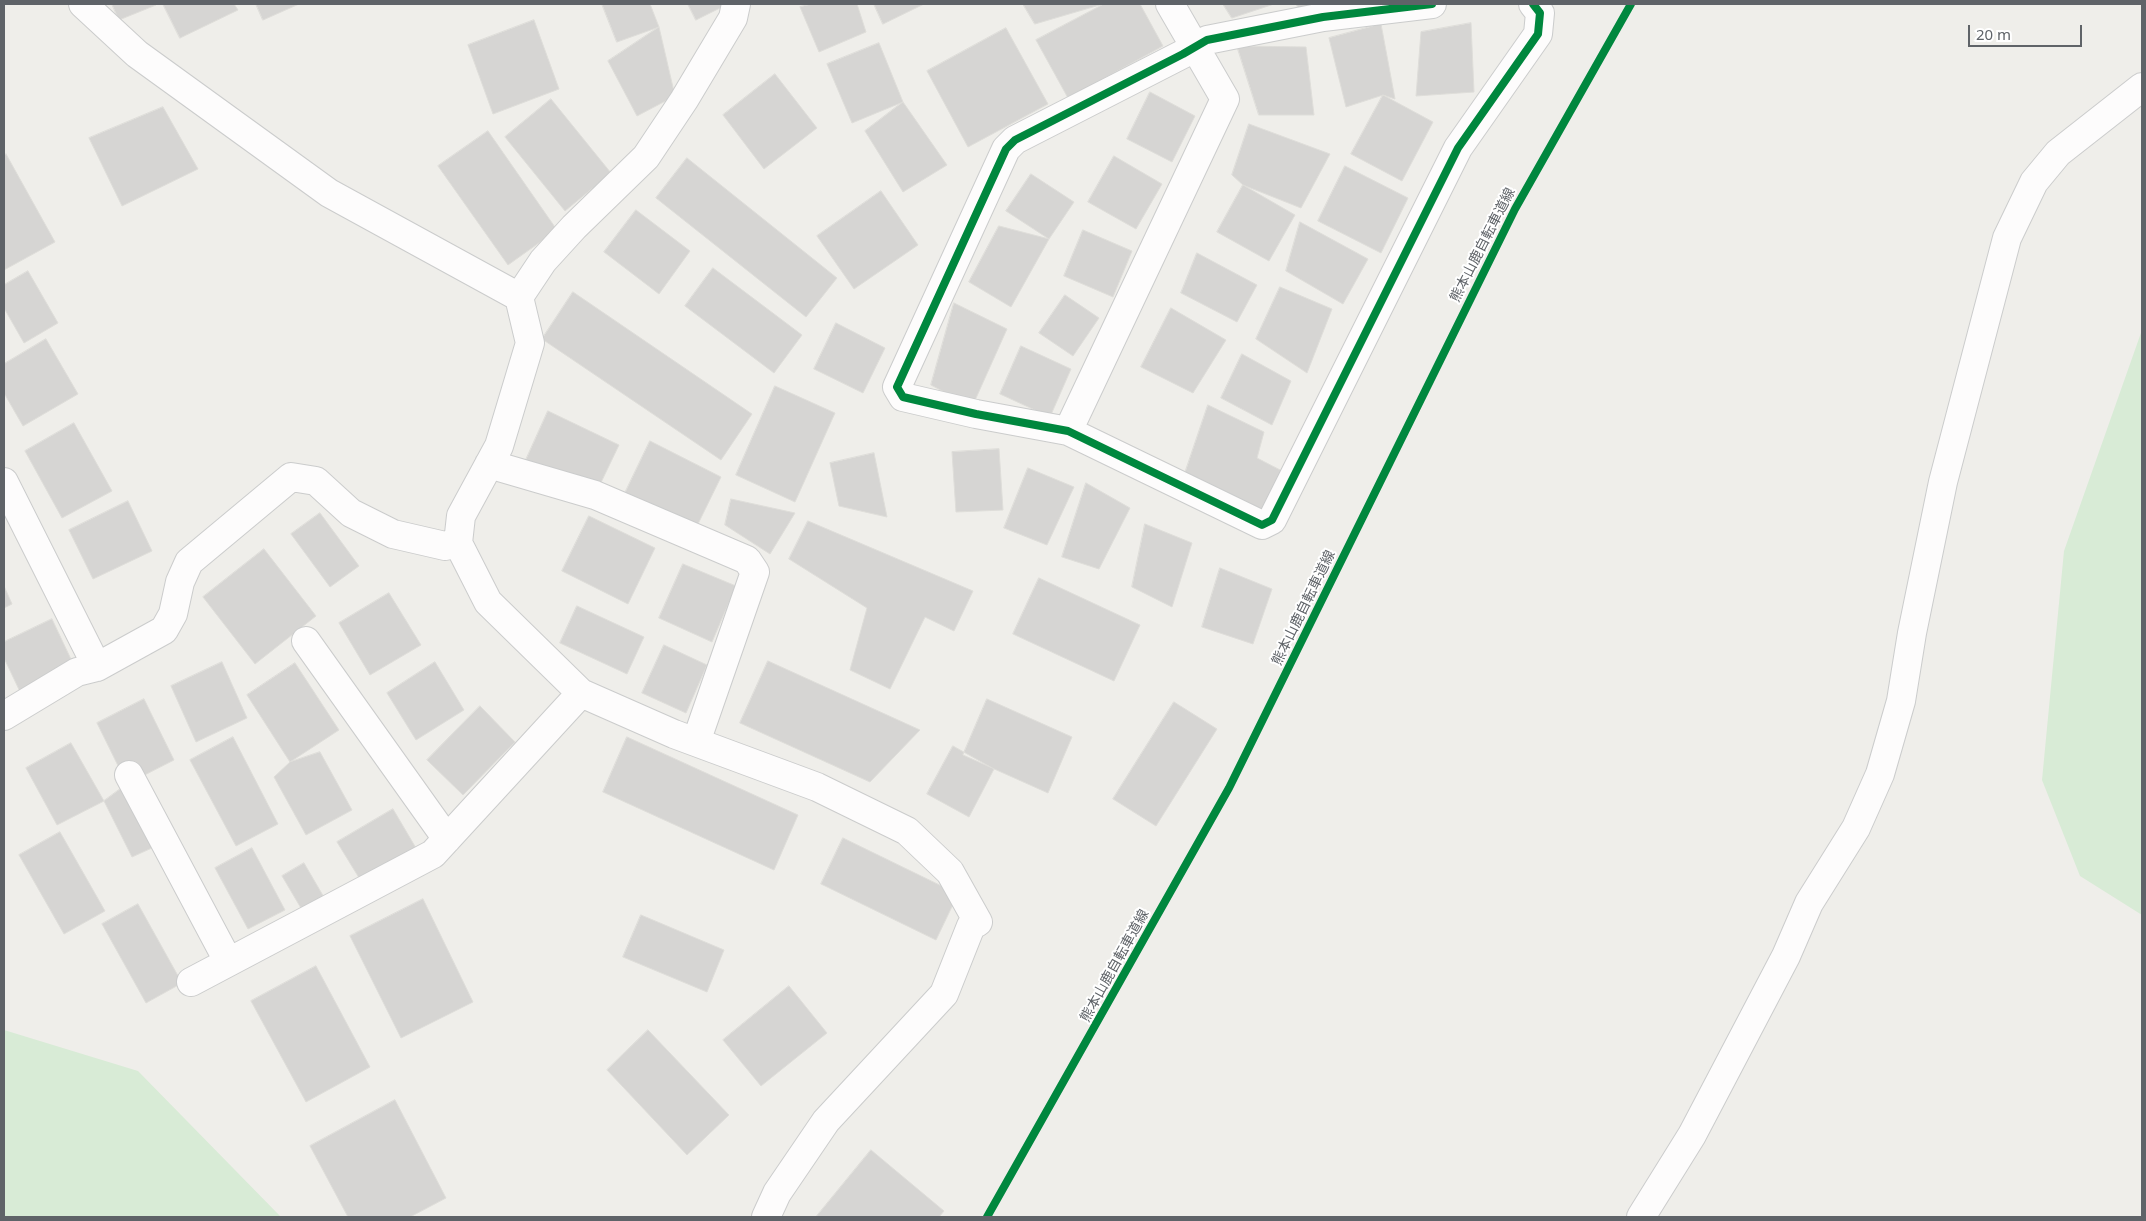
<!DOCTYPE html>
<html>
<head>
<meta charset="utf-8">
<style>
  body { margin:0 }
  #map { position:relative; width:2146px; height:1221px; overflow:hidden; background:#efeeea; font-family:"Noto Sans",sans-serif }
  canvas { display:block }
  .frame { position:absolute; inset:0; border:5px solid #5f6368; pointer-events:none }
  .scale { position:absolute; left:1968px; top:25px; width:114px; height:22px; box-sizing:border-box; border:2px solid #5f6368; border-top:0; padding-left:6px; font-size:15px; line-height:18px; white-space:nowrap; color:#5f6368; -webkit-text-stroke:4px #fff; paint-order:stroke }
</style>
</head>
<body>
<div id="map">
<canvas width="2146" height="1221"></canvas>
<div class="frame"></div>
<div class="scale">20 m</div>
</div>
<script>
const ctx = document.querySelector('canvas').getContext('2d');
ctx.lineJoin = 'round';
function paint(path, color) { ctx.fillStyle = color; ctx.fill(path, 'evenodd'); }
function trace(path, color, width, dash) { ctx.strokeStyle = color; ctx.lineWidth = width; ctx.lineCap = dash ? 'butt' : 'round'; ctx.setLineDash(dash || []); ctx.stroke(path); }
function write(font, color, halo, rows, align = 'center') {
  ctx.font = font + ' "Noto Sans","Noto Sans JP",sans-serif'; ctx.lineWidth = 4; ctx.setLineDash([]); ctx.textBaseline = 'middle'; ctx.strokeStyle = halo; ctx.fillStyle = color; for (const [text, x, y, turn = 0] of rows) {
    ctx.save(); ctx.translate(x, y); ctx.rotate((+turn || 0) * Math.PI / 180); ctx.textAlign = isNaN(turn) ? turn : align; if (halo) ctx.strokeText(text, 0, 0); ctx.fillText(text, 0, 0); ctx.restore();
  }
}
paint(new Path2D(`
  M2142,330V915L2080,876L2042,780L2064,551Z
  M4,1030L138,1071L281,1217H4Z`), '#d8ebd6');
const building = new Path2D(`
  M112,4H155L156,5L119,20Z
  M163,4H234L238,10L180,38Z
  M256,4H299L263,20Z
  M602,4H650L659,27L617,42Z
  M688,4H725L726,5L696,20Z
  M812,4H857L866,32L819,52L800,7Z
  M874,4H924L883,24Z
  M1023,4H1103L1035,24Z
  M1104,4H1140L1163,46L1068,98L1036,40Z
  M1223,4H1274L1232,18Z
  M1296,4H1321L1303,14Z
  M534,20L559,89L493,114L468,45Z
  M1471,23L1474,92L1416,96L1421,32Z
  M1381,24L1395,99L1383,95L1346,107L1329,38Z
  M659,27L675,96L637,116L608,61Z
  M1006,28L1048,104L968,147L927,71Z
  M879,43L903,102L852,123L827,64Z
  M1237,46L1306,47L1314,115H1259Z
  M775,74L817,128L764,169L723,115Z
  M1150,92L1195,116L1172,162L1127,139Z
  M1383,95L1433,122L1402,181L1351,154Z
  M551,99L611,173L565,211L505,137Z
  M903,102L947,165L903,192L865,131Z
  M163,107L198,169L122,206L89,138Z
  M1249,124L1330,154L1301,208L1243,185L1232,175Z
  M488,131L557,230L508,265L438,166Z
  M6,154L55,242L4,270V156Z
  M1114,156L1162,184L1136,229L1088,202Z
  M687,158L837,278L806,317L656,198Z
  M1345,166L1408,198L1381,253L1318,221Z
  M1031,174L1074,202L1049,239L1006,211Z
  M1243,185L1295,215L1269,261L1217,232Z
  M881,191L918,245L854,289L817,236Z
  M636,210L690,251L659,294L604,252Z
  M1300,222L1368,259L1343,304L1286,271Z
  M999,226L1049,239L1011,307L969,282Z
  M1083,230L1132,251L1113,297L1064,276Z
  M1197,253L1257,285L1237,322L1181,293Z
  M713,268L802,335L774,373L685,306Z
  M28,271L58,323L24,343L4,308V285Z
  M1280,287L1332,309L1307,373L1256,339Z
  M573,292L752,414L721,460L542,339Z
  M1065,295L1099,318L1073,356L1039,333Z
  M954,303L1007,329L972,407L931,385Z
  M1171,308L1226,340L1193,393L1141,367Z
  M836,323L885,348L863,393L814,369Z
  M46,339L78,394L23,426L4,393V364Z
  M1021,346L1071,369L1050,417L1000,394Z
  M1242,354L1291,381L1272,425L1221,398Z
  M775,386L835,413L795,502L736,475Z
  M1208,405L1264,432L1257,458L1284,472L1268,513L1184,476Z
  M548,411L619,445L595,495L525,462Z
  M74,423L112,491L62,518L25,451Z
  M650,441L721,477L696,528L625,493Z
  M999,449L1003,510L956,512L952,452Z
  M874,453L887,517L839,506L830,463Z
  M1028,468L1074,487L1047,545L1004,528Z
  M1086,483L1130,508L1099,569L1062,557Z
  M731,499L795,513L770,554L725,525Z
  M128,501L152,551L93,579L69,530Z
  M320,513L359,566L330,587L291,534Z
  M589,516L655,548L628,604L562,571Z
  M808,521L973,591L954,631L925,617L890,689L850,670L867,608L789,559Z
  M1145,524L1192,543L1172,607L1132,587Z
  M264,549L316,616L255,664L203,597Z
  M683,564L736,586L712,642L659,618Z
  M1220,568L1272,589L1253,644L1202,627Z
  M1039,578L1140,625L1114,681L1013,634Z
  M4,586L12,604L4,608Z
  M389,593L421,645L370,675L339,623Z
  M577,606L644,637L627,674L560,643Z
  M52,619L77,672L23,698L4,658V642Z
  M664,645L707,665L686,713L642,693Z
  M768,661L920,730L870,782L740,723Z
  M222,662L247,718L196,742L171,686Z
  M435,662L464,710L416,740L387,693Z
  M295,663L339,730L290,762L247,695Z
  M144,699L174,760L127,784L97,723Z
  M987,699L1072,737L1048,793L963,755Z
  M1174,702L1217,729L1156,826L1113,799Z
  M480,706L515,742L463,795L427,760Z
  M233,737L278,824L236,846L190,760Z
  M627,737L798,815L774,870L603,792Z
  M71,743L104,801L57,825L26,768Z
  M953,746L994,769L969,817L927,794Z
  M320,752L352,810L306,835L274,777L290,762Z
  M127,784L154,847L132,857L104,801Z
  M393,809L416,848L361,881L337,842Z
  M60,832L105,911L64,934L19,855Z
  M843,838L958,894L936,940L821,884Z
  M252,848L285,910L248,929L215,868Z
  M304,863L325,899L308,920L282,876Z
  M423,899L473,1002L401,1038L350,936Z
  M138,904L182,983L146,1003L102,924Z
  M641,915L724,950L707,992L623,957Z
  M316,966L370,1067L306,1102L251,1001Z
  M789,986L827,1033L761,1086L723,1040Z
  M648,1030L729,1115L687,1155L607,1070Z
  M395,1100L446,1198L410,1217H348L310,1146Z
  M871,1150L944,1211L939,1217H816Z`);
paint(building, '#d6d5d3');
trace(building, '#deddd9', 1);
const street = new Path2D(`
  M83,4L137,54L329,193L519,297
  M736,4L733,18L684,100L646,157L574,227L543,261L519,297L530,343L499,446L461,516L458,543L488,602L581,693L674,734L817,787L907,831L950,872L978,922L971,926L944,994L826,1121L777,1193L766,1217
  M1432,4L1323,17L1207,40L1183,54L1015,140L1006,149L897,387L903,397L976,414L1068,431L1262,525L1272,520L1458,148L1538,34L1540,13L1533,4
  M1068,431L1225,99L1170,4
  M489,464L595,495L747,560L755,572L696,742
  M4,482L97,667
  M306,641L447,839
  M4,716L77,672L97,667L164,630L173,614L180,582L189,562L291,477L316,481L351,513L393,534L445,546L458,543
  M129,775L228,961
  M191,982L433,854L581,693
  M1641,1217L1692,1135L1786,956L1809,903L1856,828L1880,774L1901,701L1912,633L1943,482L2007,238L2034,182L2058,153L2142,87`);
trace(street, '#cbcccc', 30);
trace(street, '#fdfcfc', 28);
trace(new Path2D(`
  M1432,4L1323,17L1207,40L1183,54L1015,140L1006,149L897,387L903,397L976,414L1068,431L1262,525L1272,520L1458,148L1538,34L1540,13L1533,4
  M987,1217L1229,788L1515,209L1631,4`), '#00873e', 8);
write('14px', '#5f6368', '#fff', [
  ["熊本山鹿自転車道線",1483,245,-63],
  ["熊本山鹿自転車道線",1304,608,-64],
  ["熊本山鹿自転車道線",1115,966,-61]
]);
</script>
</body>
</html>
